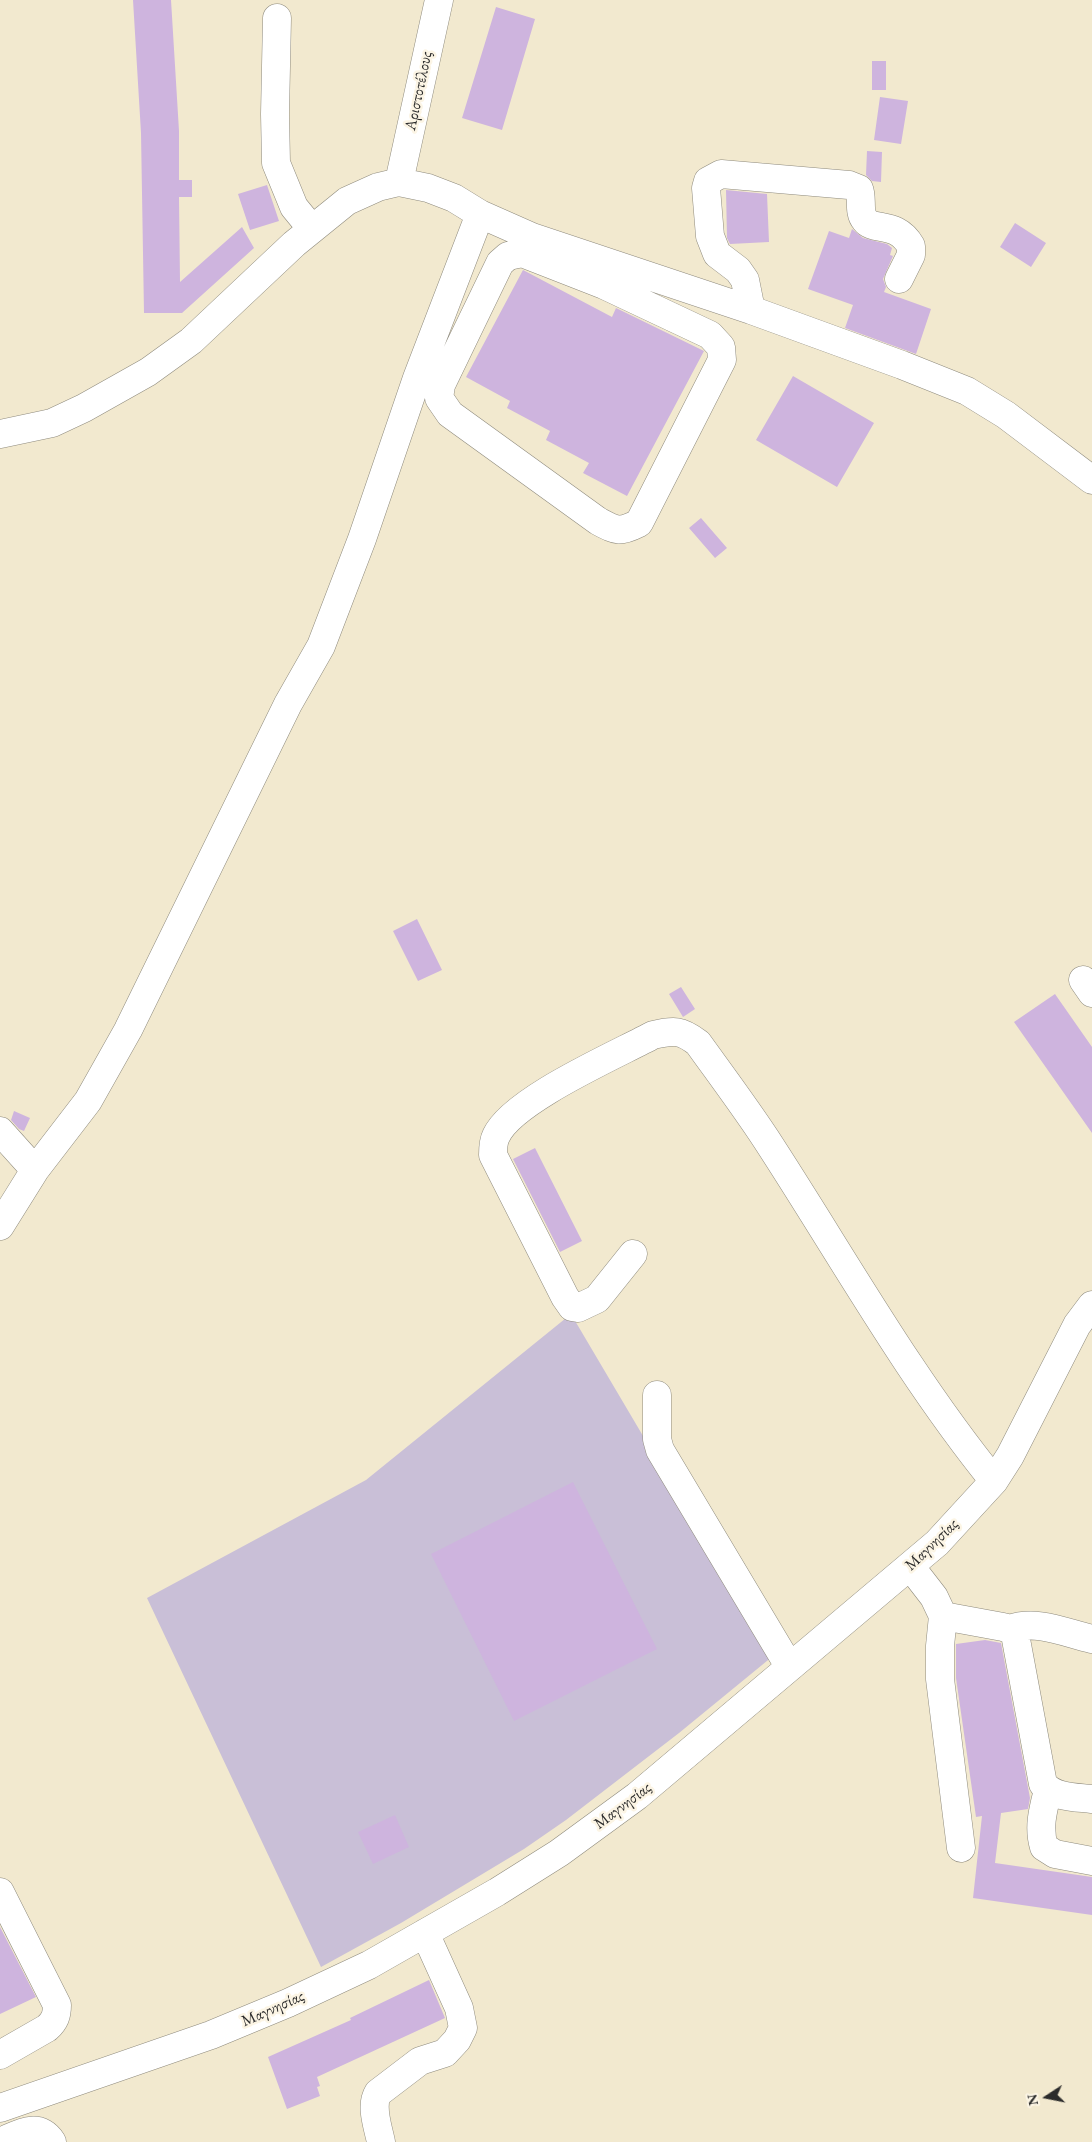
<!DOCTYPE html>
<html>
<head>
<meta charset="utf-8">
<style>
  body { margin:0 }
  #map { position:relative; width:1092px; height:2142px; overflow:hidden; background:#f2e9cf; font-family:"EB Garamond",serif }
  canvas { display:block }
  .north { position:absolute; left:1022px; top:2072px; width:50px; height:50px; -webkit-text-stroke:4px #fcf5e5; paint-order:stroke; rotate:259deg; font-size:14px; font-weight:700; line-height:20px; text-align:center; color:#2b2b2b }
  .north::after { content:''; display:block; margin:auto; width:18px; height:22px; background:#2b2b2b; clip-path:polygon(50% 0,100% 100%,50% 72%,0 100%) }
</style>
</head>
<body>
<div id="map">
<canvas width="1092" height="2142"></canvas>
<div class="north">N</div>
</div>
<script>
const ctx = document.querySelector('canvas').getContext('2d');
ctx.lineJoin = 'round';
function paint(path, color) { ctx.fillStyle = color; ctx.fill(path, 'evenodd'); }
function trace(path, color, width, dash) { ctx.strokeStyle = color; ctx.lineWidth = width; ctx.lineCap = dash ? 'butt' : 'round'; ctx.setLineDash(dash || []); ctx.stroke(path); }
function write(font, color, halo, rows, align = 'center') {
  ctx.font = font + ' "EB Garamond",serif'; ctx.lineWidth = 5; ctx.setLineDash([]); ctx.textBaseline = 'middle'; ctx.strokeStyle = halo; ctx.fillStyle = color; for (const [text, x, y, turn = 0] of rows) {
    ctx.save(); ctx.translate(x, y); ctx.rotate((+turn || 0) * Math.PI / 180); ctx.textAlign = isNaN(turn) ? turn : align; if (halo) ctx.strokeText(text, 0, 0); ctx.fillText(text, 0, 0); ctx.restore();
  }
}
paint(new Path2D(`
  M571,1314L773,1656L679,1733L566,1820L524,1849L401,1923L321,1967L147,1598L366,1480Z`), '#c9bfd7');
paint(new Path2D(`
  M133,0H171L179,131V180H192V197H179L180,282L242,227L254,248L182,313H144L141,133Z
  M496,7L535,19L502,130L462,118Z
  M872,61H886V90H872Z
  M880,97L908,101L901,144L874,140Z
  M867,151L882,152L881,182L872,181L866,175Z
  M267,185L279,221L250,230L238,194Z
  M726,190L767,194L769,242L730,244L727,238Z
  M1015,223L1046,243L1031,267L1000,247Z
  M852,229L863,238L887,244L892,248L890,255L893,256L883,279L886,287L884,292L931,309L916,354L845,328L853,305L808,289L829,231L849,238Z
  M523,270L612,317L616,308L704,351L627,496L583,473L589,463L546,440L550,431L507,408L510,401L466,377Z
  M793,376L874,423L837,487L756,440Z
  M701,518L727,548L715,558L689,528Z
  M417,919L442,970L418,981L393,931Z
  M681,987L695,1009L683,1017L669,994Z
  M1055,994L1092,1047V1133L1014,1022Z
  M14,1111L30,1118L24,1131L19,1129L11,1120Z
  M535,1148L582,1241L560,1252L513,1159Z
  M573,1482L657,1649L514,1721L431,1554Z
  M985,1640L1001,1643L1030,1798L1028,1809L1001,1813L995,1863L1092,1877V1915L973,1898L982,1816L976,1817L956,1678V1644Z
  M395,1815L409,1847L373,1864L358,1832Z
  M0,1927L36,1997L0,2014Z
  M429,1980L445,2018L317,2077L320,2086L317,2087L320,2096L287,2109L268,2057L351,2020L350,2018Z`), '#ceb4de');
const minor = new Path2D(`
  M277,18L275,114L276,163L294,207L312,229
  M399,182L439,0
  M522,253L604,285L710,335L721,347L722,360L639,523C619,533 617,531 598,521L450,414L439,398L441,385L500,263L508,256L522,253L532,237
  M751,310L745,280L738,270L717,254L710,236L706,188L708,181L721,174L849,185L859,189C863,198 858,212 865,220C874,232 896,220 911,246V255L899,279
  M0,434L52,423L84,408L148,372L191,341L294,244L347,201L378,187L399,182L428,188L454,198L480,214L532,237L751,310L902,365L967,391L1006,415L1092,480
  M1083,980L1092,993
  M0,1131L35,1170
  M0,1226L35,1170L88,1101L128,1030L288,704L321,646L362,539L417,378L480,214
  M633,1254L597,1299L578,1308L572,1307L565,1297L493,1155C493,1149 493,1142 496,1136C512,1100 616,1055 653,1035C674,1030 681,1030 698,1043C721,1075 745,1107 766,1139C841,1254 908,1375 994,1481
  M657,1395V1439L660,1450L789,1666
  M910,1566L934,1597L943,1616L940,1646V1679L961,1848
  M943,1616L1003,1627L1010,1629L1015,1634L1043,1784C1055,1798 1075,1797 1092,1799
  M1010,1629C1036,1619 1066,1633 1092,1639
  M1048,1790C1043,1810 1038,1827 1044,1847L1055,1854L1092,1861
  M0,1892L57,2005C57,2015 55,2021 47,2028L0,2055
  M0,2108L211,2035L288,2003L369,1965L497,1892L559,1853L637,1796L937,1543L994,1481L1010,1456L1077,1325L1092,1305
  M0,2142C19,2134 38,2121 52,2142
  M381,2142C378,2127 370,2106 378,2093L420,2061L445,2053L457,2040L463,2028L459,2008L425,1933`);
trace(minor, '#8e8a7d', 29);
trace(minor, '#fff', 28);
write('16px', '#2b2b2b', '#fcf5e5', [
  ["Αριστοτέλους",419,91,-78],
  ["Μαγνησίας",932,1545,-44],
  ["Μαγνησίας",623,1806,-37],
  ["Μαγνησίας",273,2009,-24]
]);
</script>
</body>
</html>
